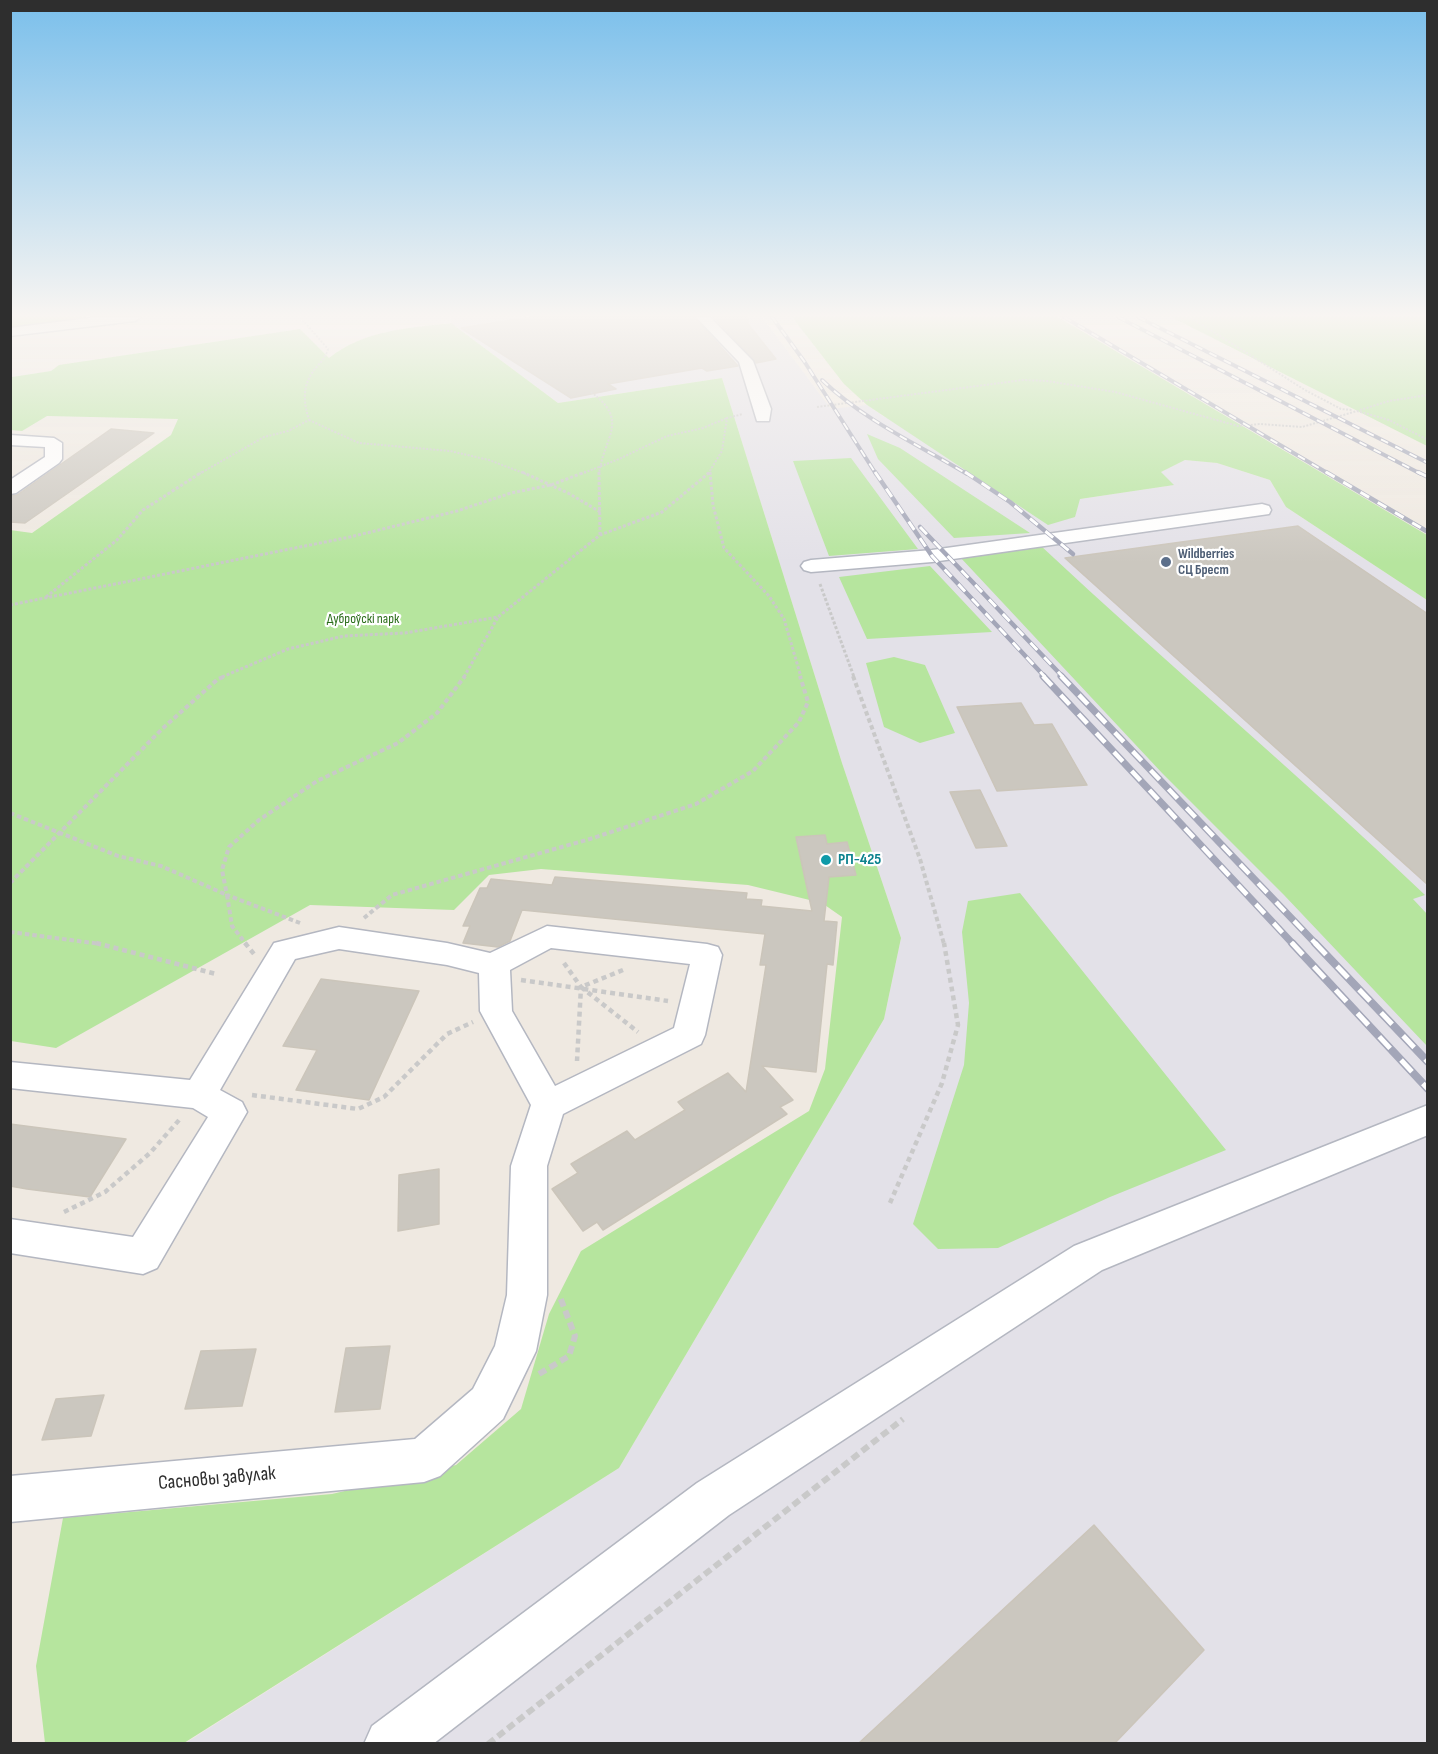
<!DOCTYPE html>
<html>
<head>
<meta charset="utf-8">
<style>
  body { margin:0 }
  #map { position:relative; width:1438px; height:1754px; overflow:hidden; background:#efe9e1; font-family:"Sofia Sans Condensed",sans-serif }
  canvas { display:block }
  .frame { position:absolute; inset:0; border:12px solid #2e2e2e; pointer-events:none }
</style>
</head>
<body>
<div id="map">
<canvas width="1438" height="1754"></canvas>
<div class="frame"></div>
</div>
<script>
const ctx = document.querySelector('canvas').getContext('2d');
ctx.lineJoin = 'round';
function paint(path, color) { ctx.fillStyle = color; ctx.fill(path, 'evenodd'); }
function trace(path, color, width, dash) { ctx.strokeStyle = color; ctx.lineWidth = width; ctx.lineCap = dash ? 'butt' : 'round'; ctx.setLineDash(dash || []); ctx.stroke(path); }
function write(font, color, halo, rows, align = 'center') {
  ctx.font = font + ' "Sofia Sans Condensed",sans-serif'; ctx.lineWidth = 4.5; ctx.setLineDash([]); ctx.textBaseline = 'middle'; ctx.strokeStyle = halo; ctx.fillStyle = color; for (const [text, x, y, turn = 0] of rows) {
    ctx.save(); ctx.translate(x, y); ctx.rotate((+turn || 0) * Math.PI / 180); ctx.textAlign = isNaN(turn) ? turn : align; if (halo) ctx.strokeText(text, 0, 0); ctx.fillText(text, 0, 0); ctx.restore();
  }
}
paint(new Path2D(`
  M450,317H762L831,409L867,405L883,416L1080,499L1173,485L1160,472L1185,460L1217,463L1270,480L1286,507L1427,600V1743L184,1744L619,1468L884,1019L901,938L842,763L722,378L558,403L451,323Z`), '#e3e1e8');
paint(new Path2D(`
  M792,317H1058L1427,535V600L1286,507L1270,480L1217,463L1185,460L1161,472L1174,485L1080,499L1075,517L1048,525L867,405L844,384Z
  M1171,317H1427V446Z
  M451,323L558,403L722,378L842,763L901,938L884,1019L619,1468L184,1743H45L36,1666L63,1518L332,1494L456,1465L521,1409L549,1314L581,1251L809,1111L825,1069L842,917L822,903L748,885L541,869L489,875L454,910L310,905L56,1048L11,1041L10,530L32,533L171,435L178,419L47,416L22,431L11,430V376L12,377L51,371L59,365L300,329L329,358C364,330 408,328 451,323Z
  M867,434L900,448L1030,533L954,538L878,459Z
  M851,458L918,549L829,556L793,461Z
  M1041,546C1167,664 1300,775 1425,895L1413,899L1427,914V1046L1284,895L1162,773L960,557Z
  M930,566L992,632L867,639L839,577Z
  M894,657L925,665L955,733L920,743L884,727L866,663Z
  M1020,893L1226,1150L1110,1197L998,1248L938,1249L913,1224L964,1065L969,1003L962,932L968,901Z`), '#b6e59e');
paint(new Path2D(`
  M11,317H119L11,330Z`), '#c9ec9a');
const building = new Path2D(`
  M530,317H694L738,366L707,371L702,368L608,384L616,389L571,398L461,328Z
  M714,317H748V324L776,359L756,363Z
  M111,429L154,433L25,523L10,522V496L17,495Z
  M1298,526L1428,614V885L1065,558Z
  M1021,703L1034,725L1052,724L1087,785L997,791L957,707Z
  M980,790L1007,846L976,848L950,792Z
  M825,835L827,844L847,842L856,875L829,877L824,921L837,922L833,965L827,964L816,1072L762,1066L793,1100L780,1107L787,1114L603,1230L597,1222L583,1231L552,1189L578,1173L571,1164L627,1131L635,1140L685,1110L678,1102L728,1073L746,1092L766,965H760L765,934L522,910L510,941L498,947L463,943L470,926H463L480,888H487L491,879L552,885L555,877L747,893L746,899L762,900L761,906L812,911L796,837Z
  M321,979L419,991L369,1100L296,1090L317,1050L283,1046Z
  M10,1124L126,1139L90,1197L27,1189L10,1186Z
  M439,1169V1224L398,1231L399,1175Z
  M390,1346L380,1409L335,1412L346,1348Z
  M256,1349L242,1406L185,1409L201,1351Z
  M104,1395L91,1436L42,1440L56,1399Z
  M1094,1525L1204,1650L1115,1743H859Z`);
paint(building, '#cbc7bf');
trace(building, '#cbc5ba', 1.5);
const minor = new Path2D(`
  M97,317H141L135,321L10,336V328Z
  M696,317H710L753,361L771,409L769,421H757L739,362Z
  M10,435L54,438L62,443V459L59,463L16,493L10,494V480L45,457V447L10,445Z
  M1262,504L1269,506L1271,510L1269,514L932,562L811,572L804,570L801,566L804,562L811,560L932,550Z
  M547,926L707,944L718,947L722,955L705,1035L701,1044L563,1114L547,1166V1295L536,1351L503,1419L440,1476L424,1482L10,1522V1476L415,1439L473,1389L495,1346L507,1295L511,1166L531,1105L480,1011L479,973L447,965L339,949L295,959L220,1090L242,1102L247,1112L157,1268L143,1274L10,1253V1219L133,1237L208,1117L193,1108L10,1088V1062L190,1080L274,943L339,927L447,943L490,953ZM551,948L690,964L674,1028L555,1086L512,1011L510,970Z
  M1428,1105V1135L1102,1270L729,1515L433,1744H364L372,1726L697,1483L1074,1246Z`);
trace(minor, '#b4b7c1', 3);
trace(new Path2D(`
  M1190,317L1305,390L1341,409L1353,410
  M591,392C630,421 604,436 599,474
  M817,407L1023,380L1047,381L1115,392L1238,426L1261,424L1302,427L1357,411L1389,420L1428,440
  M1360,410L1389,401L1428,395
  M309,420L359,443L450,451L489,460L526,474
  M199,474L264,437L288,431L309,420C304,404 302,388 312,373C318,364 325,360 328,349L300,317
  M581,474L619,459L667,436L703,428L727,418
  M708,474L722,451L727,418L743,414`), '#c9c9c9', 2, [2, 1.5]);
trace(new Path2D(`
  M522,472L568,493L602,513
  M599,472L600,535
  M710,472L713,505L724,548L769,596L784,619L801,677
  M820,584L854,677
  M46,597L117,540L143,510L202,472
  M10,605L350,537L457,511L511,493L551,485L585,472
  M222,677L288,649L344,636L405,633L498,617L600,535L662,512L710,472
  M464,677L498,617`), '#c9c9c9', 3, [3, 2]);
trace(new Path2D(`
  M853,676L920,859L944,944
  M10,813L118,856L161,866L227,895L232,926L246,944
  M10,883L162,729L218,679L226,676
  M364,918L392,895L590,839L696,804L753,771L799,722L808,702L800,676
  M300,923L227,895L222,870L229,847L259,820L317,781L398,743L437,713L465,676
  M10,932L101,944`), '#c9c9c9', 4, [4.5, 3]);
trace(new Path2D(`
  M96,943L216,974
  M245,943L254,954
  M564,963L581,987L577,1061
  M623,970L581,987L638,1032
  M521,980L668,1001
  M252,1095L358,1109L384,1097L447,1034L473,1022
  M890,1203L942,1083L958,1025L944,943
  M64,1212L105,1192L150,1153L180,1119`), '#c9c9c9', 4.5, [5, 4]);
trace(new Path2D(`
  M539,1374L569,1356L575,1336L560,1297
  M488,1744L903,1419`), '#c9c9c9', 6, [8, 4.5]);
paint(minor, '#fff');
const railFar3 = new Path2D(`
  M772,317L804,361L876,474
  M1064,317L1329,474
  M1118,317L1421,474
  M1138,317L1428,463
  M822,380C865,421 917,444 967,474`);
const railFar2 = new Path2D(`
  M875,472L932,556L1045,677
  M965,472L1010,502L1073,554
  M1326,472L1428,532
  M1418,472L1428,477
  M920,527L1063,677`);
const railFar1 = new Path2D(`
  M1043,676L1293,944
  M1061,676L1316,944`);
const rail = new Path2D(`
  M1292,943L1428,1089
  M1315,943L1428,1062`);
trace(railFar3, '#a3a6b8', 4);
trace(railFar2, '#a3a6b8', 4.5);
trace(railFar1, '#a3a6b8', 7);
trace(rail, '#a3a6b8', 8);
trace(railFar3, '#fff', 2, [8]);
trace(railFar2, '#fff', 3, [10]);
trace(railFar1, '#fff', 4.5, [13]);
trace(rail, '#fff', 5, [16]);
const sky = ctx.createLinearGradient(0, 0, 0, 563);
sky.addColorStop(0, '#7abfeb');
sky.addColorStop(0.56, '#f8f5f2');
sky.addColorStop(1, '#f8f5f200');
ctx.fillStyle = sky;
ctx.fillRect(0, 0, 1438, 563);
for (const [x, y, r, color] of [
  [1166,562,6,"#5c6f8a"],
  [826,860,6,"#0f9aa8"]
]) { const dot = new Path2D(); dot.arc(x, y, r, 0, 2 * Math.PI); ctx.fillStyle = color; ctx.fill(dot); trace(dot, '#fff', 2); }
write('bold 14px', '#4e5e75', '#fff', [
  ["Wildberries",1178,554],
  ["СЦ Брест",1178,570]
], 'left');
write('14px', '#2c6e1b', '#fff', [
  ["Дуброўскі парк",363,619]
]);
write('bold 16px', '#0d838f', '#fff', [
  ["РП-425",838,860]
], 'left');
write('20px', '#2e2e2e', '#fff', [
  ["Сасновы завулак",217,1479,-5]
]);
</script>
</body>
</html>
